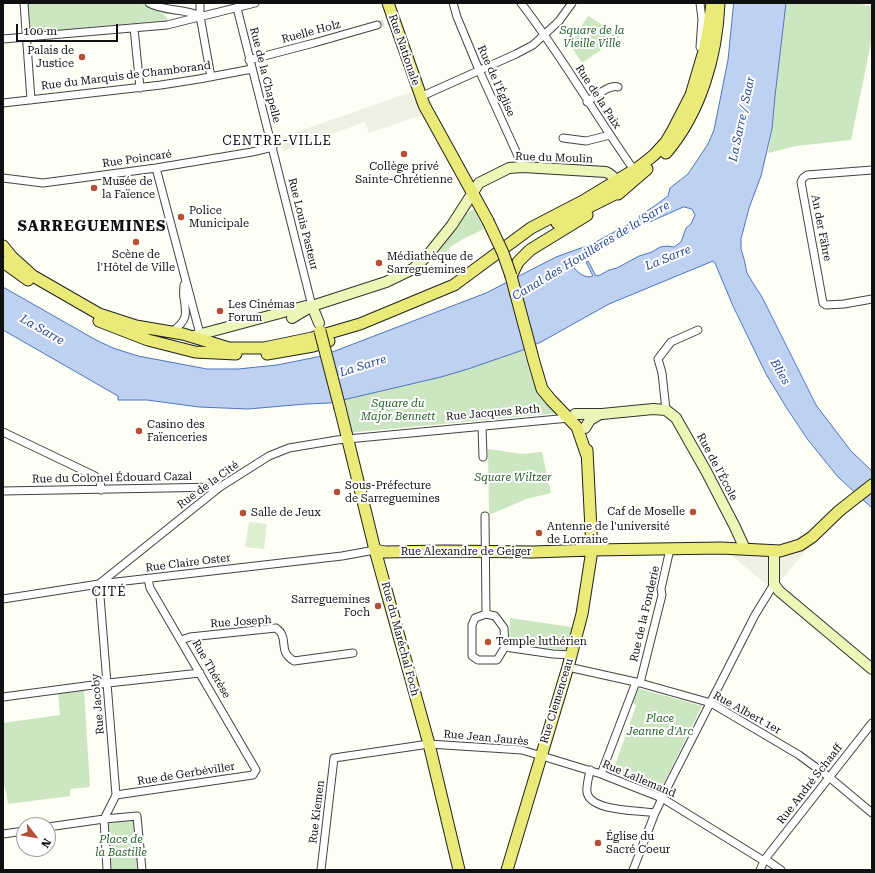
<!DOCTYPE html>
<html>
<head>
<meta charset="utf-8">
<style>
  body { margin:0 }
  #map { position:relative; width:875px; height:873px; overflow:hidden; background:#fdfef4; font-family:"Roboto Serif",serif }
  canvas { display:block }
  .frame { position:absolute; inset:0; border:4px solid #101010; pointer-events:none }
  .north { position:absolute; left:16px; top:817px; width:40px; height:40px; box-sizing:border-box; background:#fff; border:1px solid #9f9f9f; border-radius:50%; rotate:121deg; font-size:11px; font-weight:700; line-height:16px; text-align:center; color:#101010 }
  .north::after { content:''; display:block; margin:auto; width:14px; height:18px; background:#b24f36; clip-path:polygon(50% 0,100% 100%,50% 72%,0 100%) }
  .scale { position:absolute; left:16px; top:24px; width:102px; height:18px; box-sizing:border-box; border:2px solid #101010; border-top:0; padding-left:5px; font-size:12px; line-height:14px; white-space:nowrap; color:#101010; -webkit-text-stroke:3px #fff; paint-order:stroke }
</style>
</head>
<body>
<div id="map">
<canvas width="875" height="873"></canvas>
<div class="frame"></div>
<div class="north">N</div>
<div class="scale">100 m</div>
</div>
<script>
const ctx = document.querySelector('canvas').getContext('2d');
ctx.lineJoin = 'round';
function paint(path, color) { ctx.fillStyle = color; ctx.fill(path, 'evenodd'); }
function trace(path, color, width, dash) { ctx.strokeStyle = color; ctx.lineWidth = width; ctx.lineCap = dash ? 'butt' : 'round'; ctx.setLineDash(dash || []); ctx.stroke(path); }
function write(font, color, halo, rows, align = 'center') {
  ctx.font = font + ' "Roboto Serif",serif'; ctx.lineWidth = 4; ctx.setLineDash([]); ctx.textBaseline = 'middle'; ctx.strokeStyle = halo; ctx.fillStyle = color; for (const [text, x, y, turn = 0] of rows) {
    ctx.save(); ctx.translate(x, y); ctx.rotate((+turn || 0) * Math.PI / 180); ctx.textAlign = isNaN(turn) ? turn : align; if (halo) ctx.strokeText(text, 0, 0); ctx.fillText(text, 0, 0); ctx.restore();
  }
}
paint(new Path2D(`
  M27,3H141L164,14L168,20L27,33Z
  M786,3H855L872,6V38L851,140L796,146L768,153L772,129L775,96Z
  M588,16L621,36L582,63L568,42L573,39Z
  M472,210H474L484,229L463,239L450,247L444,254L435,259L434,258L458,227L466,214Z
  M523,350L533,382L544,400L559,413L346,433L337,401L441,377Z
  M488,449L522,454L542,452L551,493L526,499L489,515Z
  M510,618L572,627L565,650L509,643Z
  M637,688L702,706L661,789L613,771L636,706L632,701Z
  M84,690L90,787L70,789V796L8,804L5,787H3V723L60,715L58,693Z
  M134,819L140,870H108L103,823Z`), '#cbe6c1');
paint(new Path2D(`
  M249,522L267,524L264,549L245,547Z`), '#ddeed1');
paint(new Path2D(`
  M411,92L424,114L369,133L365,122L284,151L277,139Z
  M813,542L780,581L768,586L729,553Z`), '#efefe2');
const water = new Path2D(`
  M734,3H786L775,96L772,129L761,176L749,208L741,239V249L744,259L747,273L753,283L762,297L816,405L851,451L872,471V508L838,477L808,440L786,407L766,374L733,306L715,263L713,261L609,304L541,342L523,350L468,369L441,377L330,403L306,404L248,409L199,407L147,400H118V396L3,330V287L96,340L113,348L138,356L207,369H238L277,365L322,356L486,293L556,257L592,244L640,218L639,216L656,205L668,196L670,188L688,174L708,144L714,130L728,60ZM684,207L692,209L695,215L691,224L686,228L681,242L674,247L667,246L660,247L652,252L639,256L617,268L609,270L600,275L596,276L588,261L586,262L593,276C585,279 579,273 574,268L575,266L597,251L595,249L638,224L643,222L644,224Z`);
paint(water, '#bed1f0');
trace(water, '#4d75bf', 1);
trace(new Path2D(`
  M377,25L389,21`), '#d9dad2', 7, [7, 3.5]);
const street = new Path2D(`
  M24,3L31,100
  M149,3C165,12 184,8 200,16
  M200,3V16L211,77
  M453,3L457,17L479,70L523,167
  M521,3C562,56 595,115 634,170
  M237,8L312,306
  M134,28L140,88
  M3,39L167,25L255,3
  M700,47L702,19L700,3
  M249,60L314,43L377,25
  M420,97L516,54L533,45L559,21L572,3
  M587,102C595,97 609,84 618,87
  M3,103L161,85L199,79L252,69
  M563,138L586,141L610,135
  M156,168L200,334
  M872,170L807,175L803,178L801,182L823,303L826,305L844,304L872,299
  M3,178L43,183L156,168L252,152L273,147
  M172,332C187,320 187,316 184,298C183,294 184,289 184,285
  M666,410L662,373L658,359L671,342L698,330
  M482,426L483,457
  M3,432L95,476L100,480L101,490
  M3,491L220,487
  M485,516L486,614
  M99,584L220,487L269,456L289,448L337,440L569,418
  M99,584L116,795L104,819
  M3,599L99,584L342,556L375,550
  M486,614L495,616L504,628L505,647L497,660H478L472,656V625L475,618Z
  M181,640L190,637L276,628C278,630 280,631 281,633C287,643 279,652 294,661L353,653
  M505,647L553,654L571,655
  M568,667L640,683L711,703L799,755L829,777L872,813
  M640,683L662,595L661,589L670,549
  M3,697L108,683L200,673
  M590,770C589,777 586,786 587,792C590,812 640,810 655,813
  M601,774L636,682
  M116,795L253,775L256,770L150,588L148,579
  M104,819L107,870
  M48,827L104,819L137,816L142,870
  M3,834L24,831
  M765,859L781,870
  M321,870L334,758L429,744L522,750L601,774L662,798L764,861
  M633,870L655,813L669,784L755,615L774,584
  M760,870L765,859L872,723`);
const secondary = new Path2D(`
  M312,306L319,323
  M292,318L312,306L386,282L413,269L428,255L452,225L479,183L509,168L523,167L606,172C613,175 618,181 616,189
  M194,336L306,306
  M575,414H602L653,409L666,410L676,418L706,471L735,527L745,549
  M585,428L590,420L600,414
  M774,552V584L779,591L872,669`);
const primary = new Path2D(`
  M388,3L424,105L488,221
  M666,153C701,112 717,55 719,3
  M618,194L647,169
  M587,215L530,250L518,262L511,276L534,362L542,389L551,400L577,427L587,456
  M557,223L623,190
  M3,246L12,257L33,276L99,314L136,326L183,334L229,348H264L312,338L360,324L454,285L531,228L583,201L639,167L654,155L666,142L673,130L691,95L704,51L709,26L712,3
  M3,262L28,280
  M99,321L148,340L195,352L236,354
  M267,354L313,346L329,341
  M340,408L375,550L429,744L459,870
  M375,550L385,552L444,551L533,552L592,550L721,548L780,551L800,545L812,537L839,511L872,485
  M507,870L568,667L582,614L592,550L587,450`);
trace(street, '#434343', 9);
trace(secondary, '#323232', 12);
trace(primary, '#212121', 13);
trace(street, '#fff', 7);
trace(secondary, '#eef6b7', 10);
trace(primary, '#e9ea78', 11);
const primaryBridge = new Path2D(`
  M488,221L503,253L511,276
  M320,331L340,408`);
trace(primaryBridge, '#212121', 13, []);
trace(primaryBridge, '#e9ea78', 11);
for (const [x, y, r, color] of [
  [82,57,4,"#b24f36"],
  [404,154,4,"#b24f36"],
  [94,188,4,"#b24f36"],
  [181,217,4,"#b24f36"],
  [136,242,4,"#b24f36"],
  [379,263,4,"#b24f36"],
  [220,311,4,"#b24f36"],
  [139,431,4,"#b24f36"],
  [337,492,4,"#b24f36"],
  [693,512,4,"#b24f36"],
  [243,513,4,"#b24f36"],
  [539,533,4,"#b24f36"],
  [378,606,4,"#b24f36"],
  [488,642,4,"#b24f36"],
  [598,843,4,"#b24f36"]
]) { const dot = new Path2D(); dot.arc(x, y, r, 0, 2 * Math.PI); ctx.fillStyle = color; ctx.fill(dot); trace(dot, '#fff', 1.5); }
write('italic 11px', '#276229', '#fff', [
  ["Square de la",592,31],
  ["Vieille Ville",592,44],
  ["Square du",398,404],
  ["Major Bennett",398,417],
  ["Square Wiltzer",513,478],
  ["Place",660,719],
  ["Jeanne d'Arc",660,732],
  ["Place de",121,840],
  ["la Bastille",121,853]
]);
write('11px', '#101010', '#fff', [
  ["Ruelle Holz",311,32,-15],
  ["Rue Nationale",404,50,71],
  ["Rue de la Chapelle",265,75,76],
  ["Rue du Marquis de Chamborand",126,76,-7],
  ["Rue de l'Église",496,81,66],
  ["Rue de la Paix",598,97,57],
  ["Rue du Moulin",554,158,2],
  ["Rue Poincaré",137,159,-8],
  ["Rue Louis Pasteur",303,224,76],
  ["An der Fähre",821,228,79],
  ["Rue Jacques Roth",493,413,-5],
  ["Rue de l'École",717,467,62],
  ["Rue du Colonel Édouard Cazal",112,478,-1],
  ["Rue de la Cité",208,485,-36],
  ["Rue Alexandre de Geiger",466,552],
  ["Rue Claire Oster",188,563,-7],
  ["Rue de la Fonderie",645,614,-77],
  ["Rue Joseph",241,622,-4],
  ["Rue du Maréchal Foch",400,639,75],
  ["Rue Thérèse",211,669,60],
  ["Rue Clemenceau",557,701,-73],
  ["Rue Jacoby",98,704,-95],
  ["Rue Albert 1er",747,713,29],
  ["Rue Jean Jaurès",486,738,5],
  ["Rue de Gerbéviller",186,774,-9],
  ["Rue Lallemand",639,779,23],
  ["Rue André Schaaff",810,784,-52],
  ["Rue Kiemen",317,812,-83]
]);
write('11px', '#101010', '#fff', [
  ["Palais de",74,51,"right"],
  ["Justice",74,64,"right"],
  ["Collège privé",404,167,"center"],
  ["Sainte-Chrétienne",404,180,"center"],
  ["Musée de",102,182],
  ["la Faïence",102,195],
  ["Police",189,211],
  ["Municipale",189,224],
  ["Scène de",136,255,"center"],
  ["l'Hôtel de Ville",136,268,"center"],
  ["Médiathèque de",387,257],
  ["Sarreguemines",387,270],
  ["Les Cinémas",228,305],
  ["Forum",228,318],
  ["Casino des",147,425],
  ["Faïenceries",147,438],
  ["Sous-Préfecture",345,486],
  ["de Sarreguemines",345,499],
  ["Caf de Moselle",685,512,"right"],
  ["Salle de Jeux",251,513],
  ["Antenne de l'université",547,527],
  ["de Lorraine",547,540],
  ["Sarreguemines",370,600,"right"],
  ["Foch",370,613,"right"],
  ["Temple luthérien",496,642],
  ["Église du",606,837],
  ["Sacré Coeur",606,850]
], 'left');
write('italic 12px', '#264995', '#fff', [
  ["La Sarre / Saar",742,119,-78],
  ["Canal des Houillères de la Sarre",591,251,-31],
  ["La Sarre",668,258,-22],
  ["La Sarre",42,330,30],
  ["La Sarre",363,366,-17],
  ["Blies",780,372,60]
]);
ctx.letterSpacing = '1px';
write('13px', '#101010', '#fff', [
  ["CENTRE-VILLE",277,141],
  ["CITÉ",109,592]
]);
ctx.letterSpacing = '0px';
ctx.letterSpacing = '1px';
write('bold 15px', '#101010', '#fff', [
  ["SARREGUEMINES",92,227]
]);
ctx.letterSpacing = '0px';
</script>
</body>
</html>
